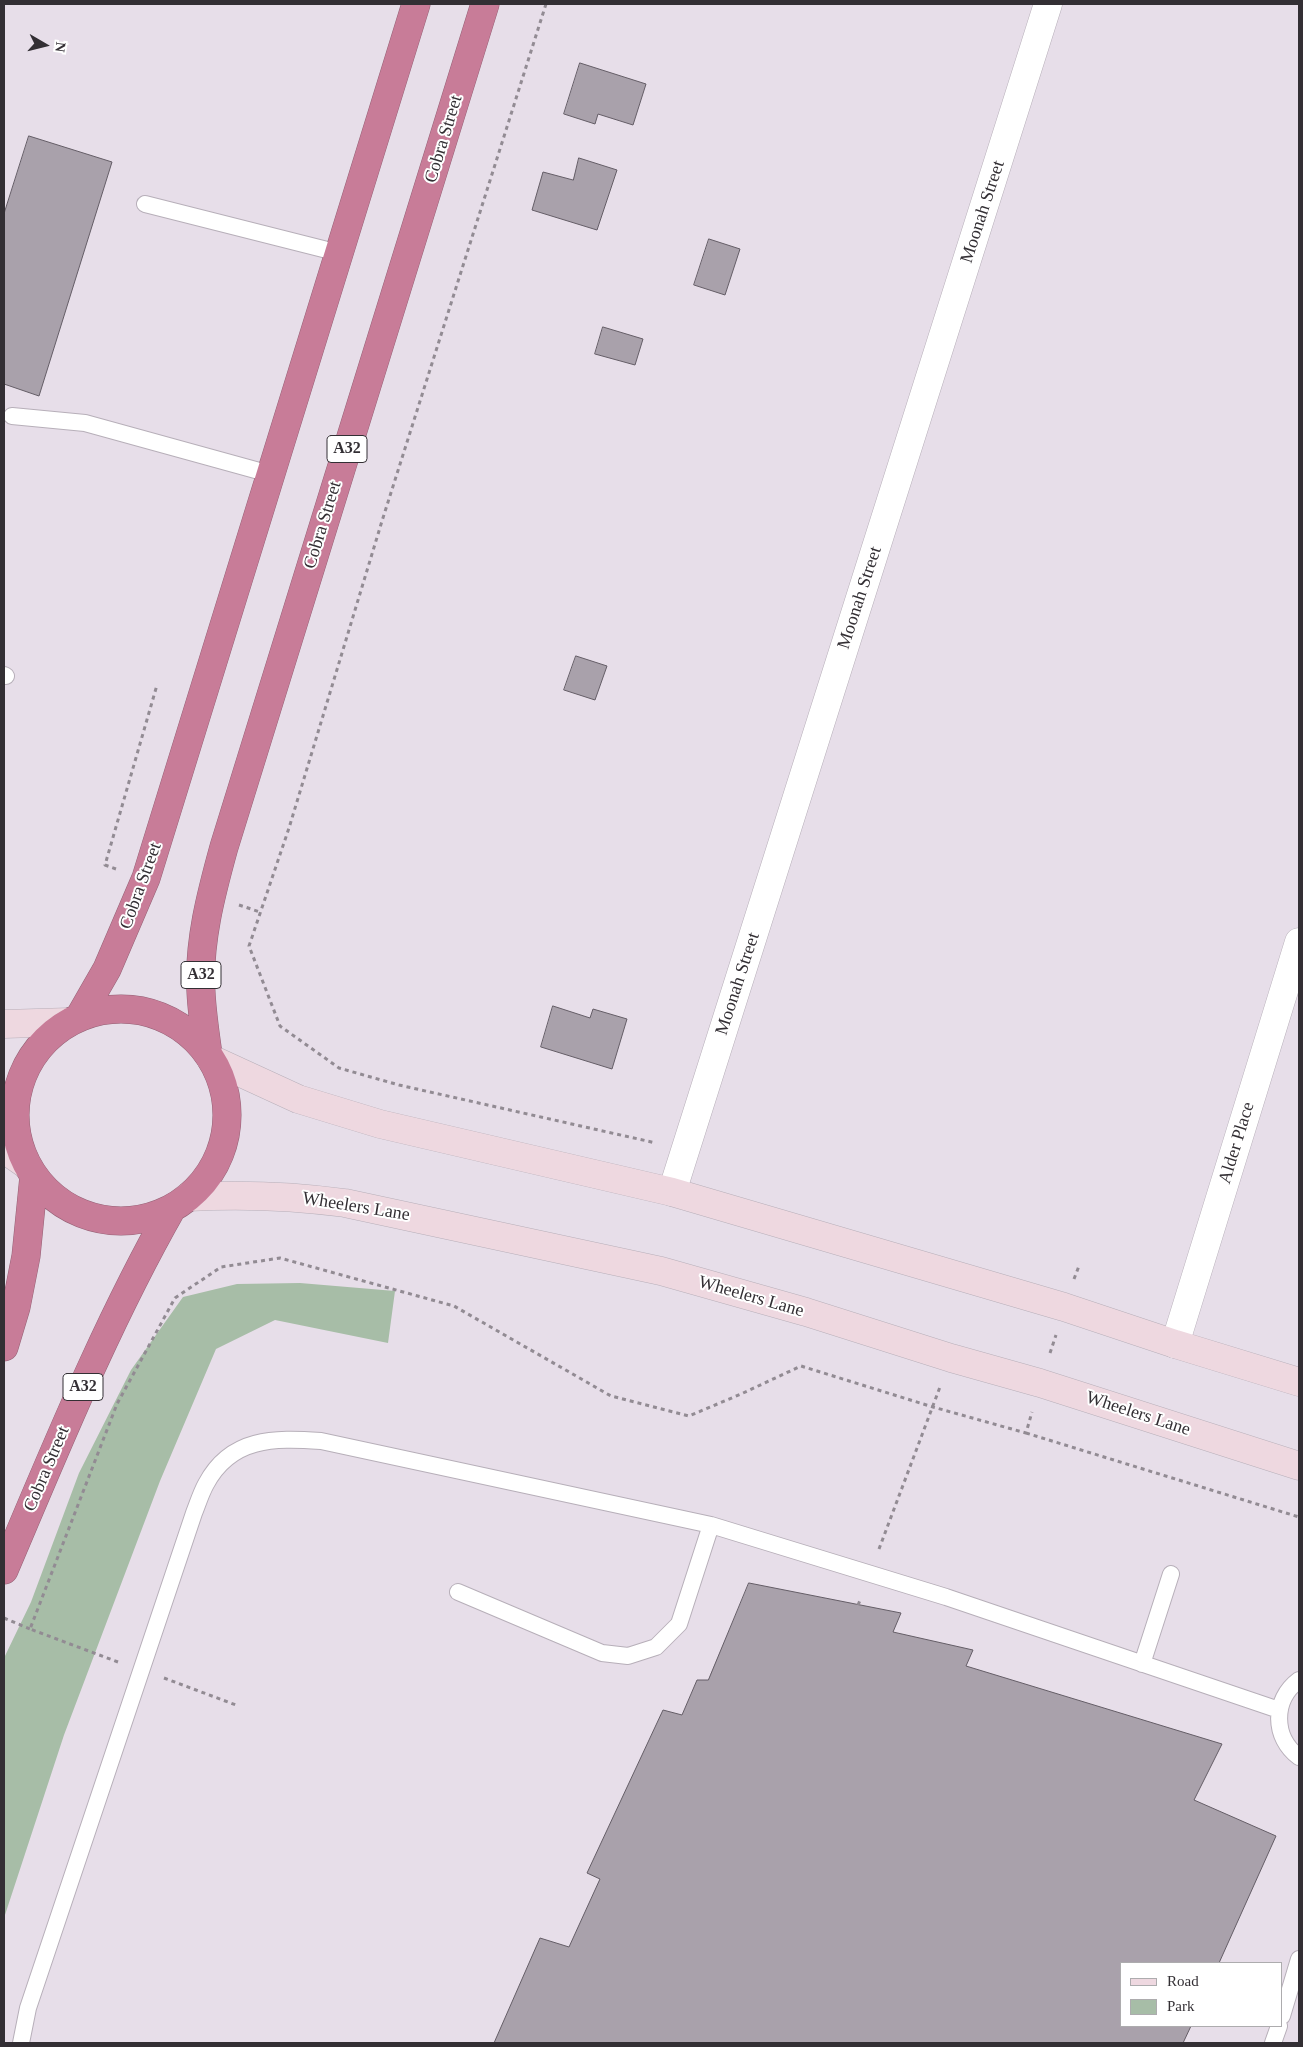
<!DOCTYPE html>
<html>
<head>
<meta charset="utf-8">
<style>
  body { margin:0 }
  #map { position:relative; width:1303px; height:2047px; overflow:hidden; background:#e7dee9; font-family:Georgia,serif }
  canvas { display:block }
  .frame { position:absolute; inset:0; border:5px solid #332f34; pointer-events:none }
  .legend { position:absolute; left:1120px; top:1962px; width:162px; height:65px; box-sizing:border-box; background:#fff; border:1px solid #adacae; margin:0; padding:6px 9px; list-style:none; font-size:15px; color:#332f34 }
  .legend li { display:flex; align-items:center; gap:10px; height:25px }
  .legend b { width:25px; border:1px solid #adacae }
  .north { position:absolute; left:20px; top:20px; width:50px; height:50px; -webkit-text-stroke:4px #fff; paint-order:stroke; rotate:98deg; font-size:14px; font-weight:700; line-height:20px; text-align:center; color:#332f34 }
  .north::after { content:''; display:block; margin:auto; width:18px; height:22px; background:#332f34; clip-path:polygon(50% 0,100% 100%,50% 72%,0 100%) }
</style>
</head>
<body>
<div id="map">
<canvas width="1303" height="2047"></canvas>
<div class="frame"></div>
<ul class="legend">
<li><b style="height:6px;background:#eed8e0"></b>Road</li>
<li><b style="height:14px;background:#a7bda7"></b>Park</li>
</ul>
<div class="north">N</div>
</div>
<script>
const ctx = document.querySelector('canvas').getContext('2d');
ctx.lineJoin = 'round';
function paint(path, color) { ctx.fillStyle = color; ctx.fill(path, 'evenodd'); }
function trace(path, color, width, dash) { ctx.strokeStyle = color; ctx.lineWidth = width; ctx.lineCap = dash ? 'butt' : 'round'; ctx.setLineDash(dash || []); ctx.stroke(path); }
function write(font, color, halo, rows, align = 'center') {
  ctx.font = font + ' Georgia,serif'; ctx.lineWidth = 4; ctx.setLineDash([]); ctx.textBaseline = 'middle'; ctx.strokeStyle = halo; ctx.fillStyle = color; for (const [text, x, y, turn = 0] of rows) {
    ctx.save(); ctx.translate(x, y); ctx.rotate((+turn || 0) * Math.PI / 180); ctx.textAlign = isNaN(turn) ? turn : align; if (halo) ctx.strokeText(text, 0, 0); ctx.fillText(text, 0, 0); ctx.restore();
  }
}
paint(new Path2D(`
  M300,1283L395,1291L388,1343L275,1320L216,1349L160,1481L64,1735L4,1918V1658L31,1602L79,1473L131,1370L183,1297L237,1284Z`), '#a7bda7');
const building = new Path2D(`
  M580,63L646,84L633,125L598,114L595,124L564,114Z
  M29,136L112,162L39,396L4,384V214Z
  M579,158L617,170L597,230L532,210L543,172L573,180Z
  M709,239L740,249L725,295L694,285Z
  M603,327L643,339L635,365L595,354Z
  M576,656L607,666L595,700L564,690Z
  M553,1006L590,1018L593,1009L627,1019L612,1069L541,1047Z
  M749,1583L901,1613L893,1632L973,1650L966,1666L1222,1744L1194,1800L1276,1836L1219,1963H1122V2026H1191L1183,2043H494L540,1938L569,1947L600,1879L587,1873L663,1710L682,1715L697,1680H708Z`);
paint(building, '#a9a1ab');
trace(building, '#645d66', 1);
const lane = new Path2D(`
  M145,204L339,253
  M12,416L85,423L270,474
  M4,675L6,676
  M458,1592L602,1653L628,1656L656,1647L679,1624L711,1525
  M1142,1664L1171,1574
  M1299,1680C1272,1700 1273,1738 1299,1757
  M1282,2016L1299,1959
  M21,2043L28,2008L194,1513C198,1503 201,1493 206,1484C231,1437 274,1438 321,1441L711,1525L946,1597L1279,1710
  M1273,2043L1279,2026`);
const street = new Path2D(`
  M672,1192L1048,4
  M1175,1344L1299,942`);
const secondary = new Path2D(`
  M4,1024L69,1022
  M211,1059L298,1099L380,1124L672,1192L1064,1307L1175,1344L1299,1382
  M4,1149L27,1165
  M188,1197C241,1194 293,1196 345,1203L661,1271L806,1312L951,1358L1040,1383L1299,1466`);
const highway = new Path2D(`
  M15 1115a106 106 0 1 1 212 0a106 106 0 1 1-212 0Z
  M80,1016L107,969L146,878L416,4
  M208,1054C205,1033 202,1013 201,992C198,943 211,894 224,847L485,4
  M4,1347L16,1307L26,1256L34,1176
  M4,1570C56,1448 106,1324 172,1208`);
trace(lane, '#b7afb9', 18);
trace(street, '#b7afb9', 29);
trace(secondary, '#b7afb9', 29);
trace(highway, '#946175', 29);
trace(new Path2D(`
  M546,4L382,521L289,828L249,946L280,1026L339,1068L399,1085L656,1143
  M116,869L105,865L157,685
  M239,905L260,912
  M1074,1279L1079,1266
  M1050,1353L1056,1335
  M1026,1433L1299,1517
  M879,1549L940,1387
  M858,1605L861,1598
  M4,1618L30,1629
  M118,1662L30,1629L117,1404L175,1298L221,1267L280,1258L454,1306L611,1396L689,1416L741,1394L801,1366L933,1407L1026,1433L1032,1412
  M164,1678L236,1705`), '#928b93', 3, [4, 4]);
trace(lane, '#fff', 16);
trace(street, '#fff', 28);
trace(secondary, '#eed8e0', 28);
trace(highway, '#c87c98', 28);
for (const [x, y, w] of [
  [347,449,40],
  [201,975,40],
  [83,1387,40]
]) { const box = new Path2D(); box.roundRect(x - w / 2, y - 13.5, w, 27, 4); ctx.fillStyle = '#fff'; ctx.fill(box); trace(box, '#332f34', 1); }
write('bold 16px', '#332f34', null, [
  ["A32",347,449],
  ["A32",201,975],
  ["A32",83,1387]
]);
write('18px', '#332f34', '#fff', [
  ["Cobra Street",444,139,-73],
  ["Moonah Street",983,212,-72],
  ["Cobra Street",323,525,-73],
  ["Moonah Street",860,598,-72],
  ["Cobra Street",141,886,-70],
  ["Moonah Street",738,984,-72],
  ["Alder Place",1237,1143,-73],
  ["Wheelers Lane",356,1207,9],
  ["Wheelers Lane",751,1297,16],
  ["Wheelers Lane",1138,1414,18],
  ["Cobra Street",47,1469,-67]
]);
</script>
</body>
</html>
